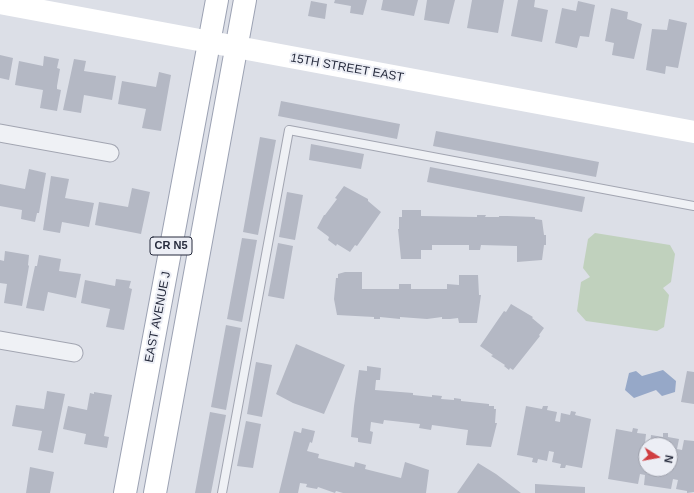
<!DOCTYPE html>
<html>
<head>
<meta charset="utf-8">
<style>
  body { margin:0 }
  #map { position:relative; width:694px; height:493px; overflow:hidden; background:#dcdfe7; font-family:Arial,sans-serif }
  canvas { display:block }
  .north { position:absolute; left:638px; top:437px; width:40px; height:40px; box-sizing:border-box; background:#eceef5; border:1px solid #9da0ab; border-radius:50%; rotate:101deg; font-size:11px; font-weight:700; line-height:16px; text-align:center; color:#262b3d }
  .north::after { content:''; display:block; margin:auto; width:14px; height:18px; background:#d03d41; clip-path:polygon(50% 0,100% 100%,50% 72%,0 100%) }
</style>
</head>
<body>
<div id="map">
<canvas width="694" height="493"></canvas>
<div class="north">N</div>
</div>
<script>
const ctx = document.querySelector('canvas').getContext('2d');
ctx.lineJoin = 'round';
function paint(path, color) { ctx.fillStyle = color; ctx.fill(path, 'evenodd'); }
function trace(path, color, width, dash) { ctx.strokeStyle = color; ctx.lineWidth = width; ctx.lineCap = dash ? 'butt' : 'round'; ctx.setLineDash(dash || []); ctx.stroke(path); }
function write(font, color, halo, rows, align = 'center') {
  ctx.font = font + ' Arial,sans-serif'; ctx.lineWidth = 4; ctx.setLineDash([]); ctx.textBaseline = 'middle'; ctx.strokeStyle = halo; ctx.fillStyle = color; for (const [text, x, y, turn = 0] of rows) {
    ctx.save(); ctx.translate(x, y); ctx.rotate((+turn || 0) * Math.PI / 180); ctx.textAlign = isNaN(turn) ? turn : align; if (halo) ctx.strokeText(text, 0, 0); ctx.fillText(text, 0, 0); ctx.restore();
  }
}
paint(new Path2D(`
  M595,233L670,245L675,254L671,282L663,288L669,295L664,327L657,331L586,321L577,311L581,282L590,277L583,268L588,239Z`), '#c0d1bd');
paint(new Path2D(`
  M663,370L676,381L675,392L662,396L656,390L634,398L625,390L629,373L636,371L642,376Z`), '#96a8c8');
paint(new Path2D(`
  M335,0H367L363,15L350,13L351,6L334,3Z
  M383,0H418L414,16L381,10Z
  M427,0H455L449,24L424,20Z
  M472,0H504L498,33L467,28Z
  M518,0H535L534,7L548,10L542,42L511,36Z
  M311,1L327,4L325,19L308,16Z
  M578,1L595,5L589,37L580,36L577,48L555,43L562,8L576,11Z
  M611,8L628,12L627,19L642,24L634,59L612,55L614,43L605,41Z
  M669,19L687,23L678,68L666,66L665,74L646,70L652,29L667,30Z
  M0,55L13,58L9,80L0,78Z
  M44,56L59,59L57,68L60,69L57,86V89L61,90L57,111L40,108L43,90L15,85L19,61L43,66Z
  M74,59L86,61L84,71L116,76L112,100L84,95L81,113L63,110Z
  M159,72L171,75L161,131L142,128L146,109L118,104L122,81L156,87Z
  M281,101L400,124L397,139L278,116Z
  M436,131L599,162L596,177L433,146Z
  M260,137L276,140L258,235L243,232Z
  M311,144L364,154L361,169L309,160Z
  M430,167L585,197L582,212L427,182Z
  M29,169L46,173L39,213H37L35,222L21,219L22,210L0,206V184L25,189Z
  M51,176L69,179L65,198L94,203L89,227L62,222L60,233L43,230Z
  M344,186L368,199V201L381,212L357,246L355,245L350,252L337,244L336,246L328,240L329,237L317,228L324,215H325L337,199L335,198Z
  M132,188L150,192L141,234L95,225L99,202L128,207Z
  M287,192L303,195L295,240L279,237Z
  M402,210H421V216L477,217V215H486L485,217H499V216H507L535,217V219L542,220L544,235H546V245H544L542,260L517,262V246L481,245L480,250H469V245H432V250H421V259H401L398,229H399V217H402Z
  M242,238L257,240L242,322L227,319Z
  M278,243L293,246L284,299L268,296Z
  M5,251L29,255L28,265L29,266L22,306L4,303L7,284L0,283V260L4,261Z
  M39,255L61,259L59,271L81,274L76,298L48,292L44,311L26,308L35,266H37Z
  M345,272H362V289H399V284H411V289H447V284L459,285V275H478L479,295H481L477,323H459L458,318L450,319H442V317L427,319L400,317V319L380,317V319H374V317L337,315L334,299L336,278H338V274Z
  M116,279L131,281L129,288L132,289L124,330L106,327L110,309L81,303L85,280L115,286Z
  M511,304L533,317L532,318L544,328L539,335L540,336L513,370L510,368L509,370L504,366L505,365L491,356L493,355L480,346L504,311L506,312Z
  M226,325L241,328L226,410L211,407Z
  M296,344L345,365L324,414L293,403L276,394Z
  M256,362L272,365L262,417L247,414Z
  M367,366L381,368L380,380H376L375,390L413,393V395L432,397V395L442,396L441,399L454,400V398L461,399V401L489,404V406H494V409H496L495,423H497L491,447L466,445L468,430L432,425L431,430L419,428L420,424L384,420L383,424L371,422L370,431L373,432L371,444L358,442V438L351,437L354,406L359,370L367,371Z
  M687,371L694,372V404L681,402Z
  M47,391L65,394L53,453L38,450L42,431L12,426L16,405L44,409Z
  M94,392L112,395L104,436L109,437L107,448L84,444L86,434L63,429L68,406L87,410L90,393L94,394Z
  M526,406L542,409L543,406H548L547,410L557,412L555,421L560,422L561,413L570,415L571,411L576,412L575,415L591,419L582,468L566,465L565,468H560L561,464L552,462L554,452L549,451L547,461L538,459L537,463L532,462L533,458L517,455Z
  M210,412L226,415L211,493H195Z
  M246,421L261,424L253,468L237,466Z
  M302,428L315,431L312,443L310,442L307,451L319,454L318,458L354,467L355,462L366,465L365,469L401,478L405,462L429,470L426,493H343L336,491L335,493L318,487L317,489L306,487L307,484L300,483L298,493H279L294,431L301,433Z
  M633,428L638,429L637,433L646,434L645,443L649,444L646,445V469H670V445H650L651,435L663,437V433H668V437L679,439L677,449L682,450L684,440L694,441V492L687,493V491L676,489L678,480L673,479L671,489L644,485L645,475L640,474L638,484L608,479L616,429L632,432Z
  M478,463L496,474L521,493H457Z
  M30,467L54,472L50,493H26Z
  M535,484L585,487V493H535Z`), '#b4b8c4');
const lane = new Path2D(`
  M222,493L289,130L694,206`);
const street = new Path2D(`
  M0,133L110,153
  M0,340L74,353`);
const primary = new Path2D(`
  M125,493L217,0
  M155,493L245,0`);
trace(lane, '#a2a5b1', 10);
trace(street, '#a2a5b1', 19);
trace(primary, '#9ca2b3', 24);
trace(lane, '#eff1f5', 8);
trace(street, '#eff1f5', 17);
trace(new Path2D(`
  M0,3L694,132`), '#fff', 22);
trace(primary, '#fff', 22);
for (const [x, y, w] of [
  [171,246,42]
]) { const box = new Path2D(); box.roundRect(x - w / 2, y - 9, w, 18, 3); ctx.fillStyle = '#eceef5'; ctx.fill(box); trace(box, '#262b3d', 1); }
write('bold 11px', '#262b3d', null, [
  ["CR N5",171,246]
]);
write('12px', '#262b3d', '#eceef5', [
  ["15TH STREET EAST",347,68,10],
  ["EAST AVENUE J",158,317,-79]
]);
</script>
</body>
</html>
